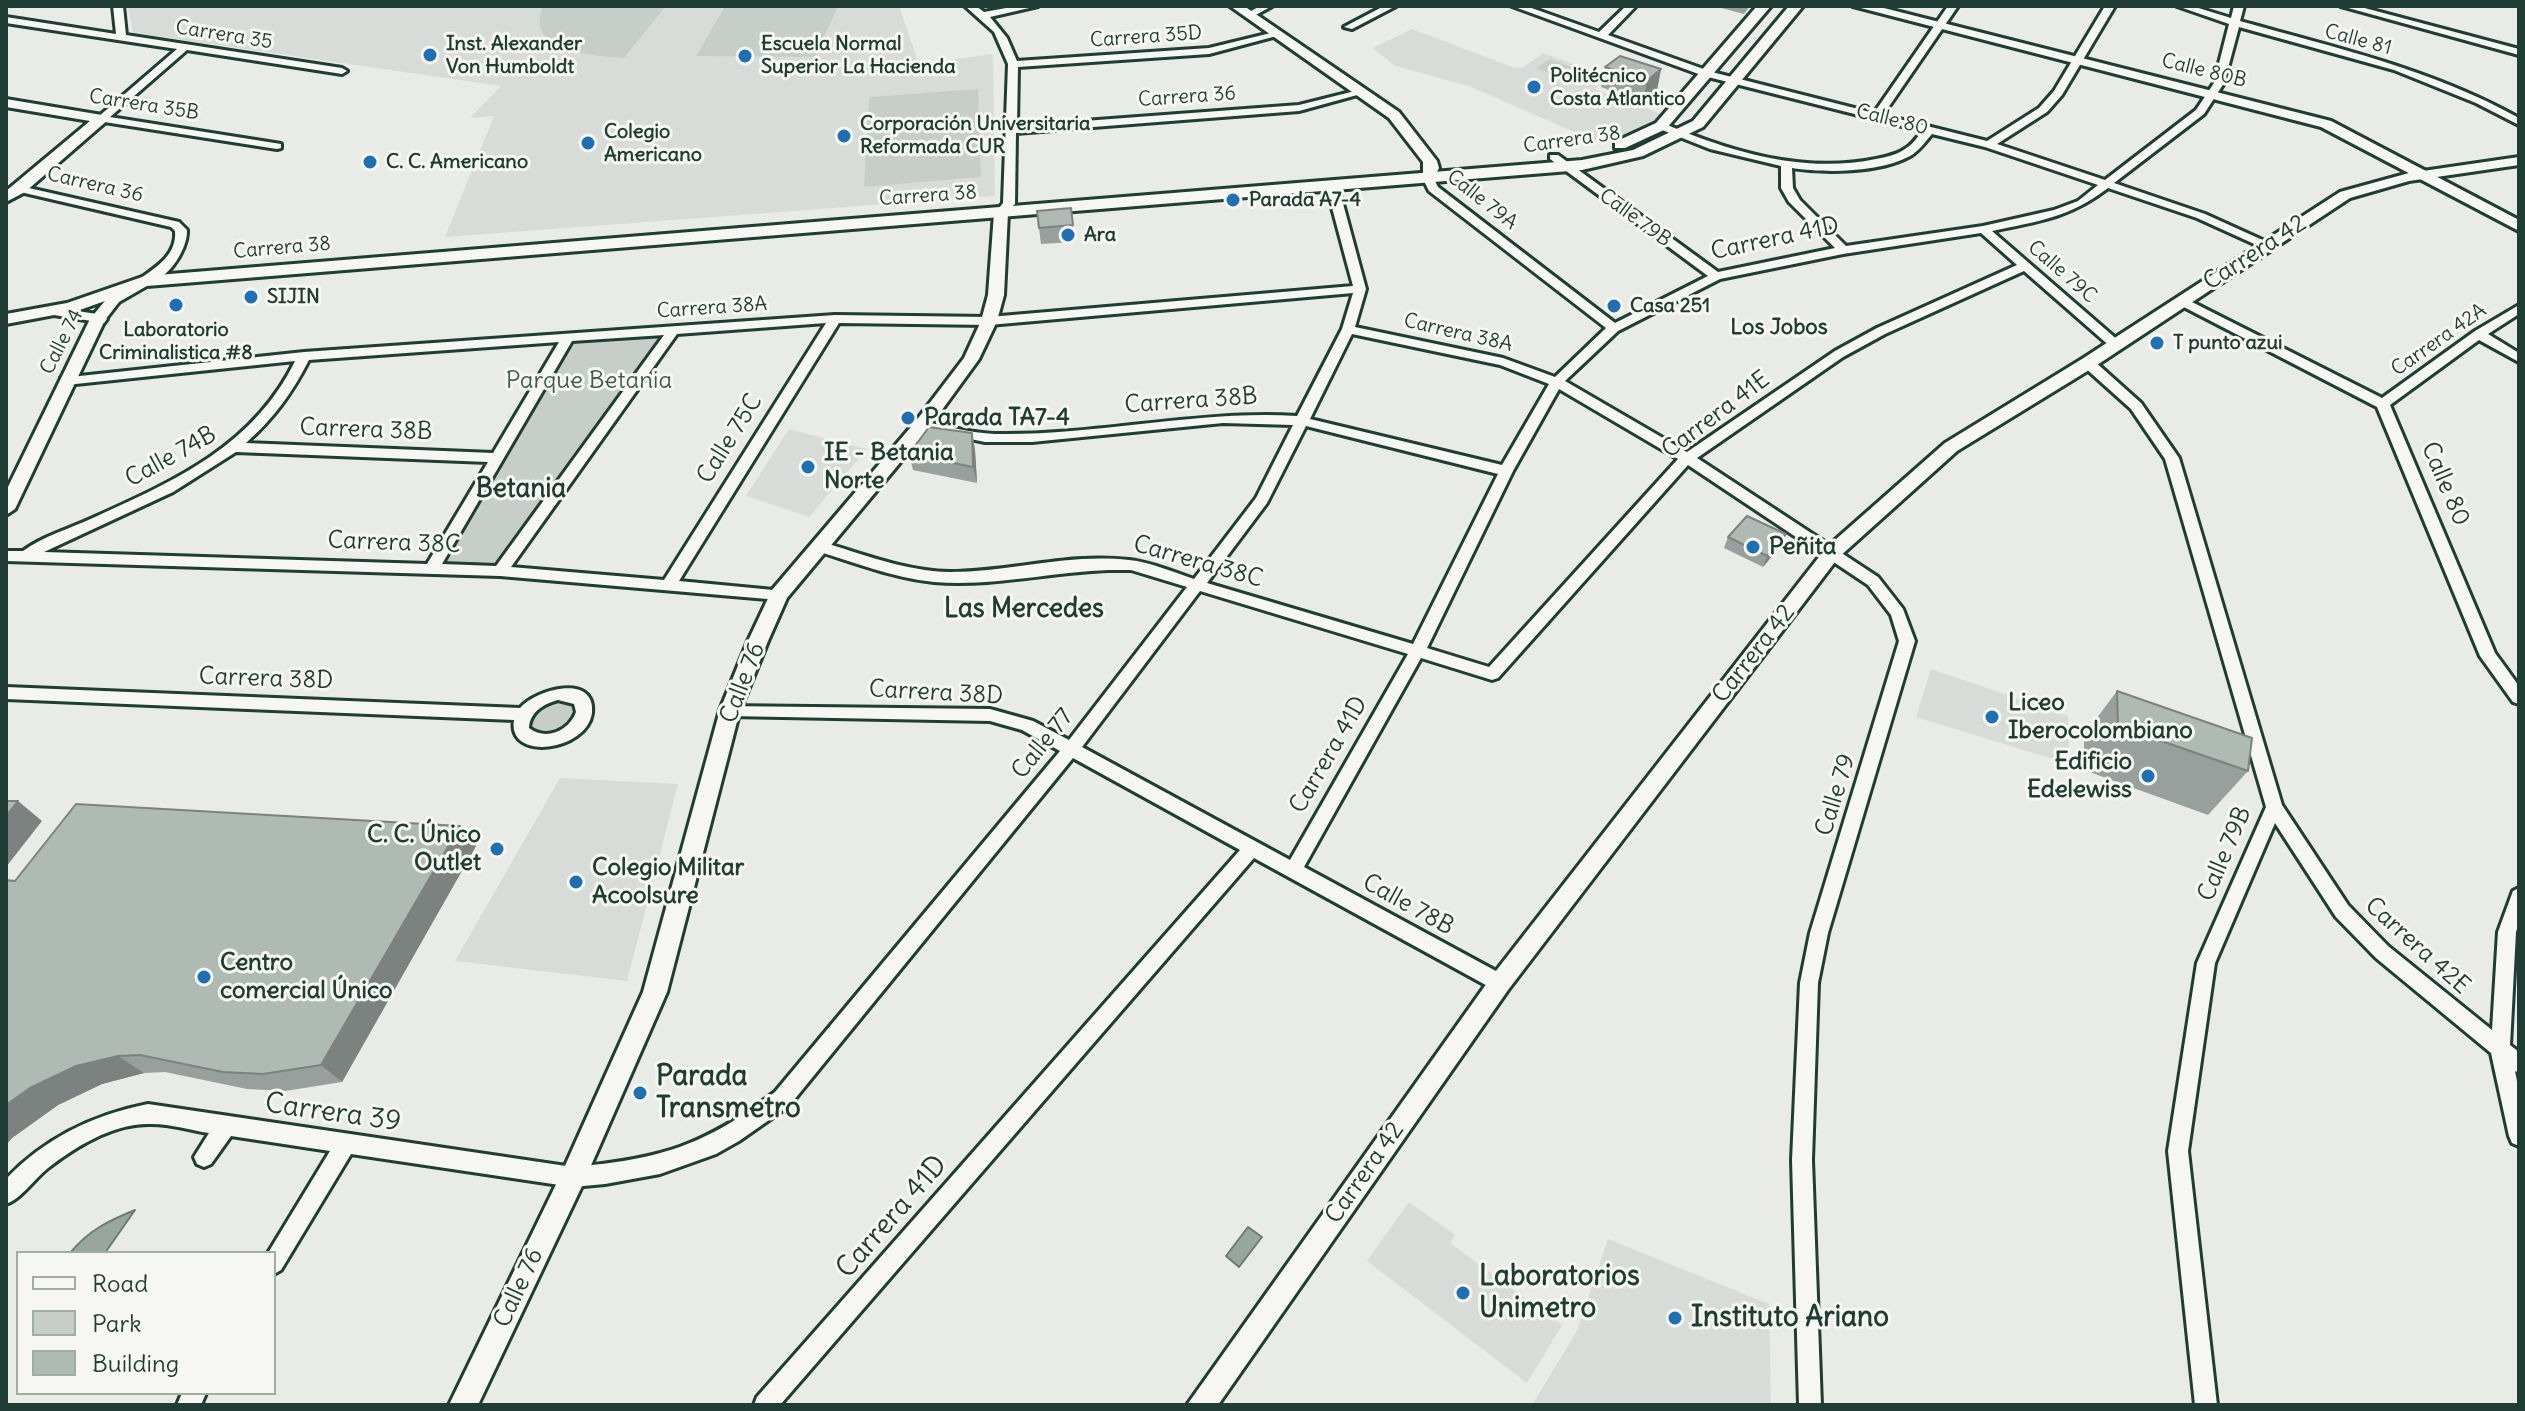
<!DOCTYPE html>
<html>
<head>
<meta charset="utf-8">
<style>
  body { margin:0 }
  #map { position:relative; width:2525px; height:1411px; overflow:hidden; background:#e9ebe7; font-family:Delius,sans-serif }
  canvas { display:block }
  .frame { position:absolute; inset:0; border:8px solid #1f3d34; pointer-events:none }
  .legend { position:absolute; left:16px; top:1251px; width:260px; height:144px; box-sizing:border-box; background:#f6f6f2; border:2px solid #a0aca6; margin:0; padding:10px 14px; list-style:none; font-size:24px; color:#1f3d34 }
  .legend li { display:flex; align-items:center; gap:16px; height:40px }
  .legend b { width:40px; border:2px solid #a0aca6 }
</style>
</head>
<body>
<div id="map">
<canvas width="2525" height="1411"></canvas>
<div class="frame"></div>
<ul class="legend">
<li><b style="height:10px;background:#f6f6f2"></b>Road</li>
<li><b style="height:22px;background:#c7cec9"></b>Park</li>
<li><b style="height:22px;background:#b0bab5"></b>Building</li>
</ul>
</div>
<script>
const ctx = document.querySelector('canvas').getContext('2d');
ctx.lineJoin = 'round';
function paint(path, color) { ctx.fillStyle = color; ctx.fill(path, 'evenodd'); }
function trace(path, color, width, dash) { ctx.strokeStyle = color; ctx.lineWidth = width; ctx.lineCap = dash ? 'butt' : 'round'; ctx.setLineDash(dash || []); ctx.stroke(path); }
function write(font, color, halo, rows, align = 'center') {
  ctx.font = font + ' Delius,sans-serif'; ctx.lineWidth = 6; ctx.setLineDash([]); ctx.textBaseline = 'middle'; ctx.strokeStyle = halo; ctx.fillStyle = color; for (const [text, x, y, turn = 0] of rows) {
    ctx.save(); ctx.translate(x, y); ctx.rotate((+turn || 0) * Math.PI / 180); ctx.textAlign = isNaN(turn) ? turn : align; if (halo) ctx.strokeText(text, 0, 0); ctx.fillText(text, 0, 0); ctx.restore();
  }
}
paint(new Path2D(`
  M128,6H899L919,64L993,54L995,196L445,237L494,116L470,118L501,86L133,33Z
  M1412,29L1515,68H1522L1543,53L1608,76L1595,89L1661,114L1649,127L1599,143L1469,86L1395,66L1373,48Z
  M789,429L867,449L809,517L746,496Z
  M1931,669L2068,716L2069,764L1916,717Z
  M560,778L678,784L627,981L455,961Z
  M1409,1202L1455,1235L1450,1243L1562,1325L1527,1383L1367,1261Z
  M1608,1239L1769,1304L1771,1405H1532L1577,1331Z`), '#d8dcd8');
paint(new Path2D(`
  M543,6H666L624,58C596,56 523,52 543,6Z
  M725,6H838L815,57L696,56Z
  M1550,59L1591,74L1578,83L1536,68Z
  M978,89L981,177L864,187L869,97Z
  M673,331L500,571L432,568L568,338Z
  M559,699L579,705L572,729L540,737L530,729C529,711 544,703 559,699Z`), '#c7cec9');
const water = new Path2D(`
  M135,1210L105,1253H70C89,1230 108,1221 135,1210Z
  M1248,1227L1262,1237L1239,1267L1226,1256Z`);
paint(water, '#99a6a0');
trace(water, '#687c75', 2);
const minor = new Path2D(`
  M113,6H123L126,35L342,68L347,71L342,74L187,50L110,117L281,144V148L277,149L98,121V117L177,49L6,23V17L116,34Z
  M965,6H976L984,12L1017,6H1038L990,17L1007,38L1017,61L1209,48L1279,31L1284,34L1209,54L1018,67L1017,126L1299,105L1363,89L1368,92L1299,111L1016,133L1015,204L1001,216L995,213L1003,203L1008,64L994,32Z
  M1260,6H1272L1252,17L1244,15Z
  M1384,6H1396L1352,29L1344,27Z
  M1512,6H1526L1599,32L1626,6H1636L1608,35L1712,72L1874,113L1948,6H1958L1883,115L1987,141L2039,108L2054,91L2105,6H2115L2062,95L2047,112L1997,144L2105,180L2196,110L2214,83L2229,24L2177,6H2192L2231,18L2234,6H2244L2240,21C2336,48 2431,69 2519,118V125L2476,103L2394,70L2239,27L2224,83L2204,114L2114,183L2205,214L2269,243V247H2261L2197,218L2108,188C2069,218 2038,221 1992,231L2120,342V348H2112L2024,271L1885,334L1843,357L1697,458L1878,577L1903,609L1915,641L1828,933L1818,983L1812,1160L1821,1405H1799L1792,1160L1800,983L1810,933L1899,641L1891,615L1868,585L1688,465L1498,678L1492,680L1421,658L1304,867L1507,977L1509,983L1507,989L1500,991L1493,989L1254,858L780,1405H754L757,1397L1240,850L1073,758L789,1106L739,1141L716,1154L660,1174L605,1184L573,1187L351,1154L281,1270L274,1274V1253H268L330,1151L231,1136L211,1164L204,1167L197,1164L194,1157L209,1133C190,1130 168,1123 148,1124C112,1124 75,1147 48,1168C34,1179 22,1198 6,1204V1179C45,1138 93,1115 148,1104L573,1167C661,1159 704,1146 775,1092L1060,751L1022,730L990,721L730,716L724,714L722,710L724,706L990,709L1033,721L1069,740L1187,587L1131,570H1109C1051,572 992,587 934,582C893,578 853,562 814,550L812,546L814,542L819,541C862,554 905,571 950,572C1010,572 1069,553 1129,560C1150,562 1173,572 1194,579L1256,498L1293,425L1223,423L1032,442H985L917,428L915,425L922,421C946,426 970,433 995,434C1097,436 1196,410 1297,416L1342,329L1353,293L989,325L839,323L679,581L784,591L786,595L784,599L779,600L500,576L6,561V551H23C43,536 72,528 95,517C177,480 254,445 295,361L66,385L61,384V378L304,352L835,315L989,317L1353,286L1326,185L1332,182L1338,185L1366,289L1355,327L1503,358L1555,377L1606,328L1429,191L1422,177L1424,175H1432L1438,187L1615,323L1708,276L1550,159V155H1558L1718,272L1835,248L1789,202L1781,188V166L1710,149L1657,128V124H1665C1731,152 1804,174 1876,159C1886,157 1897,155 1905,149C1912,145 1917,138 1922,131L1704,76ZM1932,134L1985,147L2098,185L2078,201L2054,210L1983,226L1846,246L1800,200L1793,188L1792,168C1825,173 1879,173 1910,156C1919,151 1925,142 1932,134ZM1981,233L2017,265L1877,328L1835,351L1687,452L1565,381L1618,331L1720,279L1843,254ZM826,323L664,580L511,567L677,334ZM1352,334L1500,365L1549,384L1502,465L1310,419ZM664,335L496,566L442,564L572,341ZM559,342L493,453L246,443C274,418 292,393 309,360ZM1559,389L1678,459L1489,667L1427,648L1513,471ZM1306,426L1498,474L1413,644L1207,583L1267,503ZM236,452L488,462L427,564L44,552L173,492ZM1200,591L1408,654L1290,860L1082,747Z
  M2341,6H2357L2519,49V55Z
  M20,186L179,222L187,230C188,251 164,286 141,284V278C158,266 177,254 175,231L171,227L16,191V187Z
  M2182,297L2382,398L2475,331L2519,305V314L2488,334L2519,353V362L2479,340L2390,405L2495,653L2519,686V704L2513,702L2480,656L2377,407L2178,304L2176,301Z
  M2088,359L2093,360L2141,403L2179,458L2282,805L2348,905L2388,946L2492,1030L2498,932L2513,891L2519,888V923L2516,932L2510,1045L2519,1052V1073L2515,1071L2519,1091V1146L2512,1143L2509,1136L2491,1053L2376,958L2336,917L2275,823L2215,963L2188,1151L2217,1405H2195L2168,1151L2197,963L2266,807L2165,459L2131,409L2083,366V360Z
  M6,687L520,708C536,689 596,673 592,713C587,751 507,762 514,720L6,699ZM558,700L574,704L576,712C569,731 546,741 529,728C530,712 543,704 558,700Z
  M182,1393H206L201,1405H177Z`);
const tertiary = new Path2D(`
  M1230,6H1244L1399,112L1437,161L1439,168L1433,180H1423V162L1389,118Z
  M2519,157V165L2409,181L2350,198L2094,367L1957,451L1838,558L1508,990L1218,1405H1187L1492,976L1826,548L1945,443L2082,359L2340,192L2409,173Z
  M1001,209L1008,213L1004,295L997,321L979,359L928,429L787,598L768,641L740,710L667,992L582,1186L478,1405H449L564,1168L643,992L720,710L748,641L772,590L916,421L964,358L981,321L988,295L994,213Z
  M140,279L148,284L145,287L119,302L105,320L15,509L6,515V491L90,319L109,296Z`);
const secondary = new Path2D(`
  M1757,6H1771L1666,129L1625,148H1615V142L1656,123Z
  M1789,6H1803L1703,127L1643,156L1582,170L147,286L77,311L104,315L107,319L104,323L54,315L6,324V314L67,303L145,276L1582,160L1633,150L1693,121Z
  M1853,6H1876L2331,121L2519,220V231L2321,127Z
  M6,99L102,115L109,119L25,192L6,202V191L90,121L6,107Z`);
trace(minor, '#1f3d34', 6);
trace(tertiary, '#1f3d34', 6);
trace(secondary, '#1f3d34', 6);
paint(minor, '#f6f6f2');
paint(tertiary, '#f6f6f2');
paint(secondary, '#f6f6f2');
paint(new Path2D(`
  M1714,6H1750L1744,14Z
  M1605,67L1661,69L1657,90L1643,102L1601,87Z
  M1071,208L1075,242L1041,244L1039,228Z
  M972,433L975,450L977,483L913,470L909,454Z
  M1728,537L1781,545L1763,567L1724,548Z
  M2117,691L2248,771L2208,815L2084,770V735Z
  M460,826L476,846L342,1082L285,1091L247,1089L165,1072L144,1073L102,1084L58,1105L12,1138L6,1145V880L15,881Z`), '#97a09c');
paint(new Path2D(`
  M1661,69L1657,90L1643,102L1647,81Z
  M972,433L975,450L977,483L973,467Z
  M1786,534L1781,545L1763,567L1767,556Z
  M18,801L42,821L6,867V816Z
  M460,826L476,846L342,1082L321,1065Z
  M118,1056L144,1073L102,1084L58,1105L12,1138L6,1145V1105L30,1088L76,1066Z`), '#7b827f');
const building = new Path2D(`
  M1620,56L1661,69L1647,81L1605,67Z
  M1071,208L1073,225L1039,228L1037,211Z
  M929,427L972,433L973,467L909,454Z
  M1747,516L1786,534L1767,556L1728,537Z
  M2117,691L2252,738L2248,771L2118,726Z
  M6,801H18L6,816Z
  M76,804L460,826L321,1065L263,1074L223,1072L140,1055L118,1056L76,1066L30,1088L6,1105V880L15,881Z`);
paint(building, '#b0bab5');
trace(building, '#7b827f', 2);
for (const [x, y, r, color] of [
  [430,55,8,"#1f6fb2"],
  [745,56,8,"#1f6fb2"],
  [1534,87,8,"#1f6fb2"],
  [844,136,8,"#1f6fb2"],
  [588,143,8,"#1f6fb2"],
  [370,162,8,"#1f6fb2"],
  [1233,200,8,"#1f6fb2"],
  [1068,235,8,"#1f6fb2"],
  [251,297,8,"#1f6fb2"],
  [176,305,8,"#1f6fb2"],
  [1614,306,8,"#1f6fb2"],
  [2157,343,8,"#1f6fb2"],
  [908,418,8,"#1f6fb2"],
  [808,467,8,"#1f6fb2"],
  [1753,547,8,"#1f6fb2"],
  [1992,717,8,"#1f6fb2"],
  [2148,776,8,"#1f6fb2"],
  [497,849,8,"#1f6fb2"],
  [576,882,8,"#1f6fb2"],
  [204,977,8,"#1f6fb2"],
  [640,1093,8,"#1f6fb2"],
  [1463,1293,8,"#1f6fb2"],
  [1675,1318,8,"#1f6fb2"]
]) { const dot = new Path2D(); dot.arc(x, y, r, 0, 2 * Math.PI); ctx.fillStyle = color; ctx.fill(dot); trace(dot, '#f6f6f2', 3); }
write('20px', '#1f3d34', '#f6f6f2', [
  ["Carrera 35",224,35,9],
  ["Carrera 35D",1146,37,-4],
  ["Calle 81",2358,40,15],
  ["Calle 80B",2204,71,14],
  ["Carrera 36",1187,97,-4],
  ["Carrera 35B",144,105,9],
  ["Calle 80",1892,120,14],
  ["Carrera 38",1572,140,-8],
  ["Carrera 36",95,185,13],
  ["Carrera 38",928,196,-4],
  ["Calle 79A",1482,200,38],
  ["Calle 79B",1635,218,36],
  ["Carrera 38",282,248,-5],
  ["Calle 79C",2062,272,41],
  ["Carrera 38A",712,308,-4],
  ["Carrera 38A",1458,333,13],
  ["Carrera 42A",2439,340,-35],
  ["Calle 74",62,342,-63]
]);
write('bold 20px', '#1f3d34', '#f6f6f2', [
  ["Inst. Alexander",446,44],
  ["Von Humboldt",446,67],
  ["Escuela Normal",761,44],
  ["Superior La Hacienda",761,67],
  ["Politécnico",1550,76],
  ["Costa Atlantico",1550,99],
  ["Corporación Universitaria",860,124],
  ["Reformada CUR",860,147],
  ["Colegio",604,132],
  ["Americano",604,155],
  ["C. C. Americano",386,162],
  ["Parada A7-4",1249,200],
  ["Ara",1084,235],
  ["SIJIN",267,297],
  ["Casa 251",1630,306],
  ["Laboratorio",176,330,"center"],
  ["Criminalistica #8",176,353,"center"],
  ["T punto azui",2173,343]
], 'left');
write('bold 22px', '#1f3d34', '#f6f6f2', [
  ["Los Jobos",1779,328]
]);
write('24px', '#1f3d34', '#f6f6f2', [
  ["Carrera 41D",1775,239,-12],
  ["Carrera 42",2255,253,-33],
  ["Carrera 38B",1191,401,-4],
  ["Carrera 41E",1716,415,-37],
  ["Carrera 38B",366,430,2],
  ["Calle 75C",730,439,-58],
  ["Calle 74B",171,457,-29],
  ["Calle 80",2445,484,67],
  ["Carrera 38C",394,543,2],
  ["Carrera 38C",1198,562,16],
  ["Carrera 42",1754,654,-52],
  ["Carrera 38D",266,679,2],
  ["Calle 76",743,683,-69],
  ["Carrera 38D",936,693,3],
  ["Calle 77",1043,744,-51],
  ["Carrera 41D",1329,755,-60],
  ["Calle 79",1836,795,-73],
  ["Calle 79B",2225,854,-67],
  ["Calle 78B",1408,905,29],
  ["Carrera 42E",2417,946,42],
  ["Carrera 42",1365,1173,-55],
  ["Calle 76",519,1288,-65]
]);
write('24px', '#415a52', '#f6f6f2', [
  ["Parque Betania",589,381]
]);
write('bold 24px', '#1f3d34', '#f6f6f2', [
  ["Parada TA7-4",924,418],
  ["IE - Betania",824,453],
  ["Norte",824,481],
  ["Peñita",1769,547],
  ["Liceo",2008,703],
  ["Iberocolombiano",2008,731],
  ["Edificio",2132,762,"right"],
  ["Edelewiss",2132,790,"right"],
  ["C. C. Único",481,835,"right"],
  ["Outlet",481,863,"right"],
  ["Colegio Militar",592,868],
  ["Acoolsure",592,896],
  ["Centro",220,963],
  ["comercial Único",220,991]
], 'left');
write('bold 26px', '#1f3d34', '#f6f6f2', [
  ["Betania",521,490],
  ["Las Mercedes",1024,610]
]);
write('bold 28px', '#1f3d34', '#f6f6f2', [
  ["Parada",656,1077],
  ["Transmetro",656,1109],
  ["Laboratorios",1479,1277],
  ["Unimetro",1479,1309],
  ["Instituto Ariano",1691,1318]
], 'left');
write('28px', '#1f3d34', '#f6f6f2', [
  ["Carrera 39",333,1113,8],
  ["Carrera 41D",892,1217,-49]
]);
</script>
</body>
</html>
